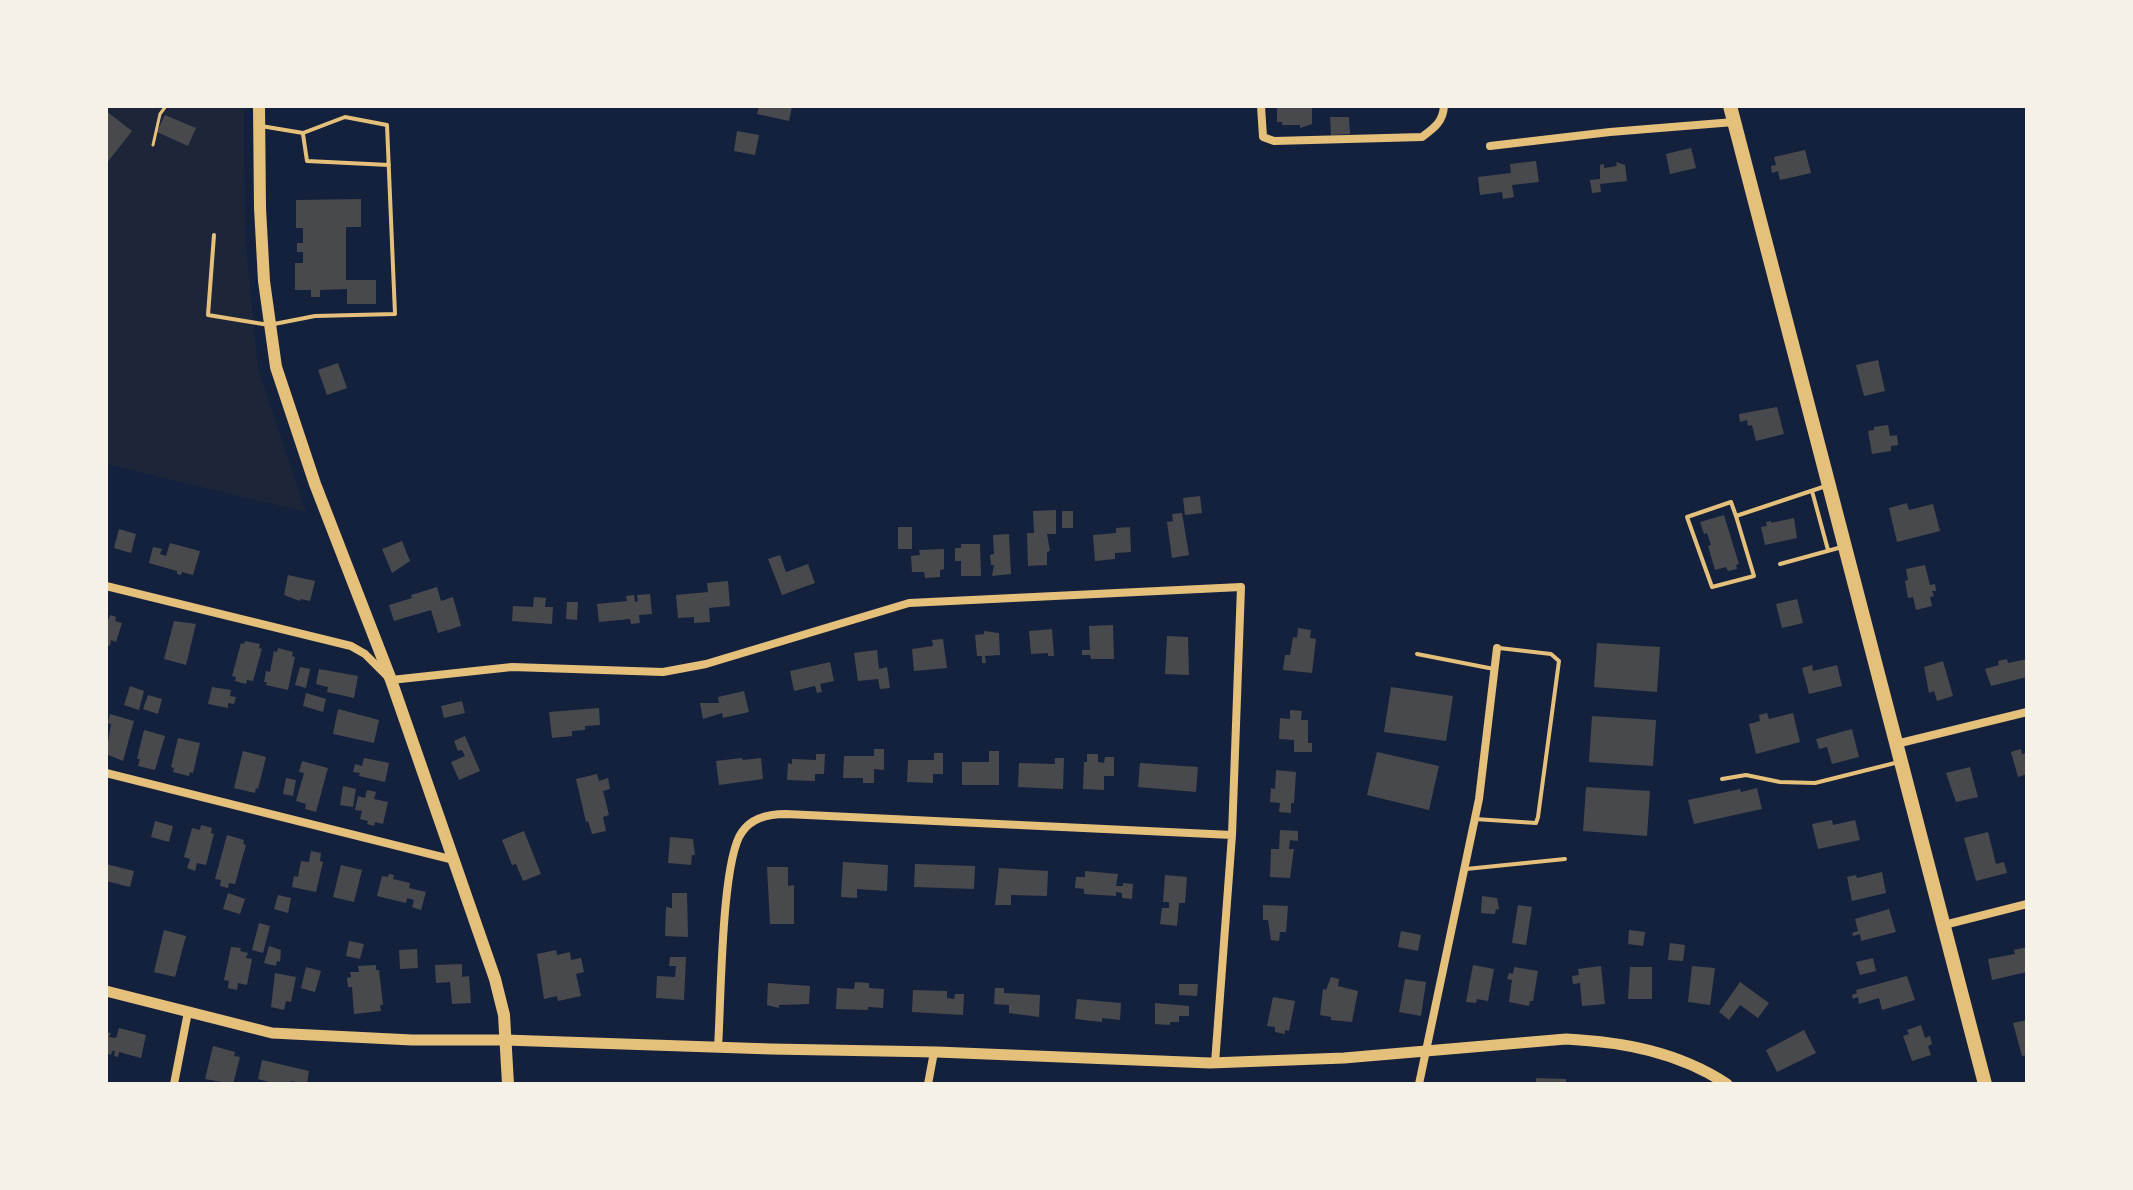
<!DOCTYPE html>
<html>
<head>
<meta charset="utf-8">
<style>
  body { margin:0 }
  #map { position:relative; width:2133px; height:1190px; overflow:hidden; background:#14213d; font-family:"Public Sans",sans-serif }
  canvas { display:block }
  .frame { position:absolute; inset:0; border:108px solid #f6f1e7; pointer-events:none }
</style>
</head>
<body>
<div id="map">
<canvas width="2133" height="1190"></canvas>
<div class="frame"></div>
</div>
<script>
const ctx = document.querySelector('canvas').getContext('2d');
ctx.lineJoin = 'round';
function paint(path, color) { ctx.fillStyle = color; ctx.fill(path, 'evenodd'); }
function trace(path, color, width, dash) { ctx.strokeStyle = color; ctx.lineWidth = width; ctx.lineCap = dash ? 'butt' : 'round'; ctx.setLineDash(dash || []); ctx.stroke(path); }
paint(new Path2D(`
  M106,106H244L245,235L258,368L306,512L106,464Z`), '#1d2539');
paint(new Path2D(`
  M759,106H792L789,121L757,114Z
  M1277,106H1312V124L1300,128V125H1282V122H1277Z
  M106,111L132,131L106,164Z
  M165,115L196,128L188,146L157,132Z
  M1330,117H1349L1350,134L1331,135Z
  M737,131L759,135L755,155L734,151Z
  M1691,148L1696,168L1670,174L1666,154Z
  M1805,150L1811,173L1780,180L1778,171L1772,173L1771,166L1776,165L1774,157Z
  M1536,161L1539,182L1512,185L1514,197L1503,199L1502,192L1480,195L1478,177L1511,173L1510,164Z
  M1616,162L1625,165L1627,181L1600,184L1601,192L1592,193L1590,180L1600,179V165L1604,164V168L1617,166Z
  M361,199V227H346V280H376V304H347V289L320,290V297H311V290H295V263H303V252H297V243H303V228H296V200Z
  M1878,360L1885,391L1864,396L1856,365Z
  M338,363L347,388L327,395L318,370Z
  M1777,407L1784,434L1756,441L1752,425L1748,426L1747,420L1740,422L1739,414Z
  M1888,425L1890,436L1897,435L1898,445L1891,446V451L1872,454L1868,431L1874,430V427Z
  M1200,496L1202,513L1185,515L1183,498Z
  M1907,503L1909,510L1933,504L1940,531L1897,542L1889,508Z
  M1056,510V534H1047L1050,551L1047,552V565L1028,566L1027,533H1034L1033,511Z
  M1062,511H1073V528H1062Z
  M1182,513L1189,555L1172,558L1167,522L1173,521L1172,514Z
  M1724,515L1739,564L1736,565L1737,569L1728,571L1726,567L1715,570L1708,546L1711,545L1707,533L1704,534L1700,522Z
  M1794,518L1797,538L1765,545L1761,527L1767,526L1766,522L1771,521V523Z
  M898,527H912V549H898Z
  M1130,527L1131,552L1115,553V559L1095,561L1093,535L1116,533V528Z
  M119,529L136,534L131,553L114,548Z
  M1009,534L1011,574L992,576L994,565H991L990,555L994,554L993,535Z
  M402,541L410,561L392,573L382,549Z
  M170,543L200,551L193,575L182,572L181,575L177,574V571L149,563L153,547L162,549L160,554L166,556Z
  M961,544H980L981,576H961V561H955V548H961Z
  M944,549V569L940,570V577L925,578L924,572H912L911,556L920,555L919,550Z
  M780,555L786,572L808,564L815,583L782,595L768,559Z
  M1925,565L1930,585L1935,584L1936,591H1932L1934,596L1930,597L1932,606L1916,610L1913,597L1908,598L1905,581L1908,580L1906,569Z
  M288,575L315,581L310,601L301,599L300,601L284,595Z
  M728,581L730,606L709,608L710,622L694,623V617L678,618L676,595L708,592L707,583Z
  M437,587L441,601L453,597L461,626L438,633L431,610L394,621L389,605L412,598L411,595Z
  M650,594L652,614L639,615L640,623L631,624L630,619L599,622L597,604L627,601L626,596L634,595L635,602L638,601L637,595Z
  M534,597L546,598L545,607H553L552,624L512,621L513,606L533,607Z
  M1797,599L1803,623L1782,628L1776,604Z
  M567,602H578L577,620L566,619Z
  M110,615L116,617L115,621L122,623L116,642L111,640L110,646L106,645V618L109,619Z
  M174,621L196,624L186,665L164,659Z
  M1113,625L1114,659H1091L1090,655H1082V650H1090L1089,626Z
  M1298,628L1311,630L1310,638L1316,639L1312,673L1283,670L1285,655H1290L1293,637L1297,638Z
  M1052,629L1054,656H1048V653L1031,654L1029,631Z
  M984,631L999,633L1000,655L985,656L986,663H982V656H977L975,635L984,634Z
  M1167,636L1188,637L1189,675L1165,674Z
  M943,639L947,668L914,671L912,649L933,646L932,640Z
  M245,641L260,644L259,648L262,649L253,681L247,680L246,684L235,681L236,677L232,676L241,643L244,644Z
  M1597,643L1660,647L1657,692L1594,687Z
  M278,648L293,652L292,656L295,657L288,690L266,685L267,682H264L266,671L270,672L274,651L277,652Z
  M877,650L879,669L887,667L890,688L880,689L878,679L858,681L854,653Z
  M2007,659L2008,663L2027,659V677L1991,686L1985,669L1999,665L1998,661Z
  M1943,661L1953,696L1937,701L1934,691L1929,693L1924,667Z
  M830,662L834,681L820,684L822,692L817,693L815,686L794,691L790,671Z
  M1812,665L1813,671L1837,665L1842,686L1809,694L1802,668Z
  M300,667L310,669L306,688L295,685Z
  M319,669L358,676L354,698L327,692L328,687L316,684Z
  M130,686L144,691L139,710L124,705Z
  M212,687L231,690L230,696L236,697L234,704L228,703V708L208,704Z
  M1391,687L1453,696L1446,741L1384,732Z
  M744,691L749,712L723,718L722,713L703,719L700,703H719L718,697Z
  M306,693L326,699L323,712L303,706Z
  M148,695L162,699L158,714L143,709Z
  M462,701L465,713L444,718L441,706Z
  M599,708L600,725L585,726V730L572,731V736L552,738L549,712Z
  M338,709L379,720L374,743L333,734Z
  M1290,710L1302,711L1301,720H1308V743H1312V752H1294V740L1279,739L1280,718L1290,719Z
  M1767,713L1769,719L1793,713L1800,742L1756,754L1749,724L1760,721L1759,715Z
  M110,714L134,721L123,761L106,754L111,724L108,723Z
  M1592,716L1656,720L1653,766L1589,762Z
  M1852,729L1859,757L1832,764L1827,747L1819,749L1816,739Z
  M144,730L165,736L155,770L138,766L140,759H137Z
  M465,736L480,771L459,780L451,762L465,756L462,750L458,751L454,741Z
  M178,738L200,743L193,773L190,772L189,776L173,772L174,768L171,767Z
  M874,749H884V770L874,769V783H863V778H843L844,756H874Z
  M2021,749L2022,754L2027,753V774L2018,777L2011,752Z
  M243,751L266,757L258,789L256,788L255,793L234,788Z
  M989,751H999V785H962V762H989Z
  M1377,752L1439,766L1429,810L1367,795Z
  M934,753H943V774H933V783L907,782L908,760H934Z
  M816,754H825L824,774H815V781L787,780L788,763L792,764V759L816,760Z
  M1087,754H1098V762L1104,763L1105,757H1114V776H1104V790L1083,789L1084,762H1087Z
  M364,758L389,763L385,782L359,776L360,773L353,772L355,764L362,766Z
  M742,758L743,760L761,758L763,779L719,785L716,761Z
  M1055,758H1064L1063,789L1018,787L1019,763L1055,764Z
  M302,761L328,768L316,812L305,809L306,804L296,801L304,773L299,772Z
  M1140,763L1198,767L1196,792L1138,787Z
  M1970,767L1978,797L1956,802L1946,773Z
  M1276,770L1296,772L1294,803H1291V813L1279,812L1280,803L1270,802L1271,788L1275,789Z
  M597,774L599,781L608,778L610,789L603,791L609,815L603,817L606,831L592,834L588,821L586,822L576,779Z
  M286,778L296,780L293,796L283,794Z
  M343,786L356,789L353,807L340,805Z
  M1586,787L1650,791L1647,836L1583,831Z
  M1757,788L1762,809L1694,824L1688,800L1740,789L1741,792Z
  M367,790L376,792L374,799L388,802L383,824L375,822L374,826L367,824L368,821L360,819L362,811L355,810L358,796L365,798Z
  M1832,820L1833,825L1855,820L1860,840L1818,849L1812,824Z
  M155,821L173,826L169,842L151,837Z
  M201,825L212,828L211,833L214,834L206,865L197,863L195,871L187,868L190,859L184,857L192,828L200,830Z
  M1280,830L1298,831V841L1290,840L1289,849H1294L1290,878L1270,877L1271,849H1279Z
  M524,831L541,874L523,881L516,864L512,865L502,840Z
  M1988,832L1996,864L2004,862L2007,873L1976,881L1964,838Z
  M227,835L244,840L243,844L246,845L235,884L229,883L228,888L220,886L221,880L215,879Z
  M670,837L693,839L695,855H692L691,865L668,863Z
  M311,851L321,853L320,861L323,862L316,892L292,887L294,876L298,877L301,861L309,862Z
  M843,862L888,865L887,891L857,889V898L841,897Z
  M106,864L134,871L130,887L106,881Z
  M915,864L975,866L974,889L914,887Z
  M341,865L362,870L354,902L333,897Z
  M767,867H788V886L794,885V924H770Z
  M999,868L1048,871L1047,896L1011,895V905H995Z
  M1085,871L1118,874L1116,886H1123V883L1133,884L1132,899L1122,898V893L1116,892V896L1084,894V889L1075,888L1076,877H1085Z
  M1882,872L1886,893L1852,901L1847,877L1856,875L1857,878Z
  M389,874L394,875L393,879L410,883L409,888L426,892L421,910L412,907L414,900L407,898L406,903L377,896L382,876L388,877Z
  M1165,875L1187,877L1185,903H1179L1177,926L1160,924L1162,908H1169V902H1163Z
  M228,893L245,899L240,914L223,909Z
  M672,893H687L688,937L665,936L666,907L672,908Z
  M278,895L291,898L288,913L274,909Z
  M1482,896L1497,898L1499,910L1496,909L1495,914L1481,913Z
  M1263,905L1288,906L1286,932H1280L1279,941L1271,940L1268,920H1263Z
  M1518,905L1532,907L1526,945L1512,943Z
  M1889,909L1896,932L1861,941L1860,934L1853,936L1852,933L1858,931L1855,919Z
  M259,923L270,926L263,953L252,950Z
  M164,930L186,936L175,977L154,972Z
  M1629,930L1645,932L1643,946L1628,944Z
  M1401,931L1421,935L1418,951L1398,947Z
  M349,941L364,944L360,959L346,956Z
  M1670,943L1685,945L1683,961L1668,960Z
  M269,946L281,950L280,962L277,961L276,966L264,963Z
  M231,947L241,948L240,951L248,953L246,958L252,959L247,985L238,983L237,990L228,988L229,981L224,980Z
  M2027,947V972L1992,980L1988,959L2015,954L2014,950Z
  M417,949L418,968L400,969L399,950Z
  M556,950L557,955L570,952L571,960L581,958L584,972L576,974L581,996L558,1001L557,996L544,999L537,954Z
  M670,957H686L684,1000L656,998L657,976L675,977L676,966H669Z
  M1873,958L1876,971L1860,975L1856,962Z
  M462,964V977L469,976L471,1003L452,1004L450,982L436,983L435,965Z
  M376,965V970H379L383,1005H380L381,1011L354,1014L352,987H348L347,978L351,977L350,972H359L358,966Z
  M1473,965L1494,969L1488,1001L1477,999L1476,1003L1466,1002Z
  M1601,966L1605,1004L1582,1006L1580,983L1573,984L1572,976L1579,975L1578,969Z
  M1692,966L1715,968L1710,1005L1688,1002Z
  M306,967L321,971L315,992L301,988Z
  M1514,967L1538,971L1533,1001H1530L1529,1006L1509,1002L1512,980L1507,979L1509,973L1513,974Z
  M1630,967H1652V999H1628Z
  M275,973L296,977L291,1002L286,1001L284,1010L271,1007Z
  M1907,976L1915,1000L1882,1010L1879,998L1859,1004L1858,997L1853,999L1852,995L1857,993L1856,990Z
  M1331,977L1339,979L1338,986L1358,991L1352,1022L1331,1020V1017L1320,1015L1323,989L1326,990Z
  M1405,979L1426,982L1421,1016L1399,1012Z
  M855,982L869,983V988L884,989L883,1008L868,1007V1010L836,1009L837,988L854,989Z
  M1740,982L1769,1003L1758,1018L1740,1005L1729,1020L1719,1012Z
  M768,983L810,986L809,1004L779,1005V1008L767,1005Z
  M1179,984H1198L1197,996L1179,995Z
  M995,988H1004V993L1040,995L1039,1017L1009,1013V1005L994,1004Z
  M913,990L947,991V998L954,999L955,994H964L963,1015L912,1012Z
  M1273,997L1295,1001L1289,1031L1285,1030V1034L1275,1032V1027L1267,1026Z
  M1077,999L1121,1003L1120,1020L1102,1018V1022L1075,1019Z
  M1155,1003L1189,1006V1016H1179V1022H1170V1025L1155,1024Z
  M2027,1020V1055L2022,1056L2013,1023Z
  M1921,1025L1925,1038L1930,1036L1932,1044L1928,1046L1931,1055L1912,1061L1903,1036L1909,1034L1907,1030Z
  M119,1028L146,1035L141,1058L119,1052L118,1057L114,1056L115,1051H112L111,1055L106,1053V1032L111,1033L109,1037L116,1038Z
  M1804,1030L1816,1053L1777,1072L1766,1050Z
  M213,1046L235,1052L234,1056L240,1057L233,1084L205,1079Z
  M262,1060L309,1071L307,1084L291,1081V1084H276L258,1079Z
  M1536,1078L1566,1079V1084H1536Z`), '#48494c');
trace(new Path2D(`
  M153,145L160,114L166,106`), '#e5c07b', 3);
trace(new Path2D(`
  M303,134L307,161L389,165
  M214,235L208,315L269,325L315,316L395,314L387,125L345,117L303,133L261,126
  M1812,491L1828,550
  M1736,516L1731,502L1687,517L1712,587L1754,576L1736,516L1826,486
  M1780,564L1842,547
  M1417,654L1494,669
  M1722,779L1746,775L1780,782L1815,783L1899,762
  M1475,819L1536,823L1538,817L1559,661L1551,654L1499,648
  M1466,869L1565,859`), '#e5c07b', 4);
trace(new Path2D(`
  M1261,106L1263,137L1274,141L1422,137C1434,128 1443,122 1444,106
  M1490,146L1610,132L1734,122
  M106,586L351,646L365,654L391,680L512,667L663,672L706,664L909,603L1241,587L1232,835L1215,1063
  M1896,744L2027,712
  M106,773L454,860
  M1944,925L2027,904
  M718,1047C721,1005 721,860 742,832C752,817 769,814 786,814L1232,835
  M174,1084L188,1012
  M928,1084L934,1052
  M1419,1084L1479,799L1497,648`), '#e5c07b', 8);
trace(new Path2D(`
  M106,991L272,1033L412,1040H505L771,1049L937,1052L1210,1063L1344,1058L1566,1039C1624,1042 1678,1052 1727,1084`), '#e5c07b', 11);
trace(new Path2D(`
  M259,106L260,208L264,281L276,367L315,484L391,680L495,979L504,1015L508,1084`), '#e5c07b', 12);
trace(new Path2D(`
  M1730,106L1985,1084`), '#e5c07b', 14);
</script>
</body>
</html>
